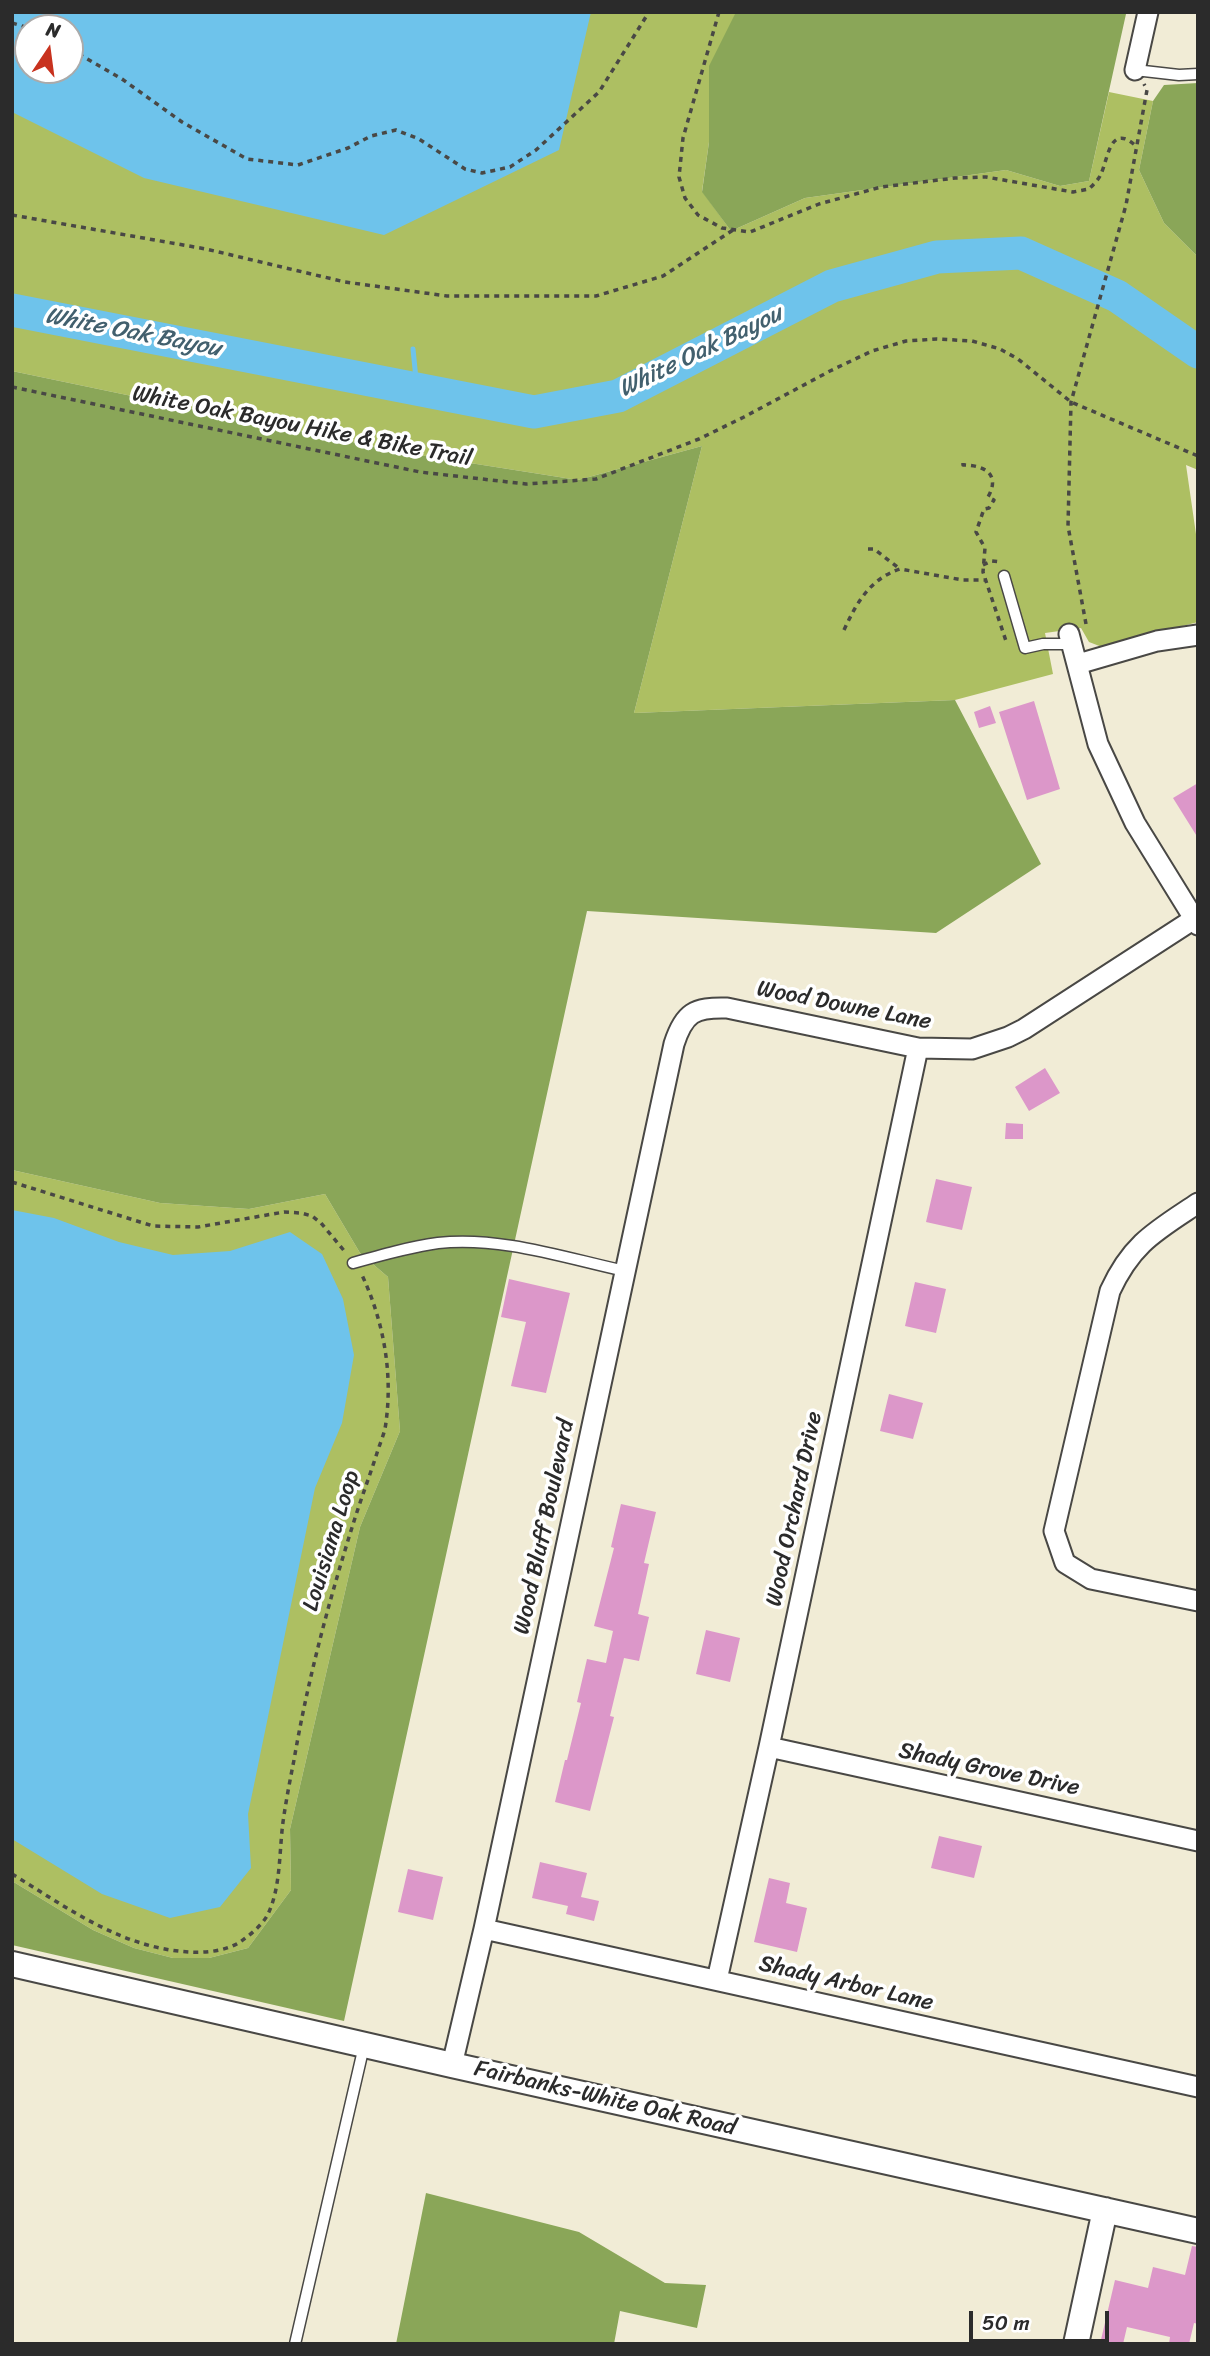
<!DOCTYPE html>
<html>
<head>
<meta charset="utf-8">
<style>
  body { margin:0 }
  #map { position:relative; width:1210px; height:2356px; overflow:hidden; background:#f1ecd6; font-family:Sriracha,sans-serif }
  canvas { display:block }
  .frame { position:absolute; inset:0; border:14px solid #2b2b2b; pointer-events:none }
  .north { position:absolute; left:14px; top:14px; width:70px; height:70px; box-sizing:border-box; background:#fff; border:2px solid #aaa; border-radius:50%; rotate:13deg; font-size:19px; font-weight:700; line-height:28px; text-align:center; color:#2b2b2b }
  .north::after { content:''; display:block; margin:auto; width:24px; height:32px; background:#c8321e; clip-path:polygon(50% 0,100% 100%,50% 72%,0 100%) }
  .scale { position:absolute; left:969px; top:2311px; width:140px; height:32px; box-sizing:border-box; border:4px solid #2b2b2b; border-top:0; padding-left:9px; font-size:21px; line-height:24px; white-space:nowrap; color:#2b2b2b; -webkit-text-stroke:5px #fff; paint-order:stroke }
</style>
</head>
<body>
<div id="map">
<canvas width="1210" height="2356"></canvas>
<div class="frame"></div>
<div class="north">N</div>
<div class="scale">50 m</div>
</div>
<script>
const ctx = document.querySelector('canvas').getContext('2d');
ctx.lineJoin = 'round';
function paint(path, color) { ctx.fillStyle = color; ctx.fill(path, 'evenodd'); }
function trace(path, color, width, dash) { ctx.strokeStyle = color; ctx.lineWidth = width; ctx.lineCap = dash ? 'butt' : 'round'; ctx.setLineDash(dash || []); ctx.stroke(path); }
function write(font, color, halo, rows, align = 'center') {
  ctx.font = font + ' Sriracha,sans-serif'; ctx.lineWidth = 7; ctx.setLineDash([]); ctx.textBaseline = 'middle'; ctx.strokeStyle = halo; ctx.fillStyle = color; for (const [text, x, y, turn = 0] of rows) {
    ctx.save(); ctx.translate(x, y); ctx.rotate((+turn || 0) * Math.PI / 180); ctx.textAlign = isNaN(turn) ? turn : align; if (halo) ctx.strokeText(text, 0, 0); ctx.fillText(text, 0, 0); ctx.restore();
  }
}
paint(new Path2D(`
  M12,12H736L709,142L702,191L731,231L805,198L1006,170L1060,186L1089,181L1109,92L1153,101L1139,170L1164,223L1198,257V470L1186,465L1198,548V622L1102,647L1089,642L1081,628L1045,633L1053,674L955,700L634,713L702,446L578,480L400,452L12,371ZM28,28H70V70H28Z
  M12,1170L160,1203L249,1209L325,1194L360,1253L388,1277L400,1431L360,1527L290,1829L291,1890L248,1948L209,1958H173L134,1948L93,1930L12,1881Z`), '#adbf62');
paint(new Path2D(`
  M736,12L1126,14L1089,181L1060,186L1006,170L805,198L731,231L702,192L709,142V66Z
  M1198,83V257L1164,223L1139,170L1153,101L1164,85Z
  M12,371L400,452L578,480L702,446L634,713L955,700L1041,864L936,933L587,911L344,2021L12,1945V1881L93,1930L134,1948L173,1958H209L248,1948L291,1890L290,1829L360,1527L400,1431L388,1277L360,1253L325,1194L249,1209L160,1203L12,1170Z
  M426,2193L579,2232L665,2283L706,2285L697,2328L620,2311L614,2344H396Z`), '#8aa658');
paint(new Path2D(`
  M12,12H591L559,150L384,235L144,178L12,112ZM28,28H70V70H28Z
  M12,1210L54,1218L119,1242L173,1255L230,1251L290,1232L322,1254L343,1299L354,1355L342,1423L315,1488L248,1814L251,1868L220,1907L170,1918L102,1894L12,1839Z`), '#6ec3eb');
trace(new Path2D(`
  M413,349L417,389`), '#6ec3eb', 5);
trace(new Path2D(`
  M12,310L534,412L618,396L832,286L937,257L1021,253L1117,296L1198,352`), '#6ec3eb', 33);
paint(new Path2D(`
  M1034,701L1060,789L1027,800L999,712Z
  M990,706L996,723L979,728L974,712Z
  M1198,783V838L1173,798Z
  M1045,1068L1060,1093L1029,1111L1015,1087Z
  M1006,1123L1023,1124V1139H1005Z
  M936,1179L972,1187L962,1230L926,1222Z
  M509,1279L570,1293L546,1393L511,1386L526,1322L501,1317Z
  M915,1282L946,1289L936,1333L905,1326Z
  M889,1394L923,1403L913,1439L880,1431Z
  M621,1504L656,1512L644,1563L649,1564L638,1614L649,1617L639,1661L624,1658L610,1716L614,1717L590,1811L555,1802L565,1760H567L581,1703L577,1702L587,1659L606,1663L613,1631L594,1626L614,1548L611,1547Z
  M706,1630L740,1638L730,1682L696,1674Z
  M939,1836L982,1846L974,1878L931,1868Z
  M540,1862L587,1873L581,1897L599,1901L594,1921L566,1914L568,1906L532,1898Z
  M408,1869L443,1877L433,1920L398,1912Z
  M769,1878L790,1883L786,1903L807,1908L797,1952L754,1942Z
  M1192,2246L1198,2247V2324L1194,2323L1189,2344H1169L1170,2337L1127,2327L1123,2344H1100L1115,2280L1148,2288L1153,2267L1185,2275Z`), '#dc97c9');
const service = new Path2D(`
  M1135,70L1179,75L1198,74
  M1004,576L1025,648L1043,644H1072
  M353,1263C381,1255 409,1247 438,1243C500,1236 565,1258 625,1271
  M295,2344L364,2046`);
const minor = new Path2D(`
  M1135,70L1148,12
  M1069,634L1098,744L1135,823L1198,925
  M1078,664L1157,641L1198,635
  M1198,1203C1156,1231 1132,1243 1110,1291L1054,1531L1065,1563L1091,1579L1198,1601
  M769,1747L1198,1841
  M484,1929L1198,2087
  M717,1980L769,1747L918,1048
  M452,2065L484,1929L674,1044C684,1013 694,1007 727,1008L918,1048L972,1049L1008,1037L1024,1029L1194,919`);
const tertiary = new Path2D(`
  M12,1964L452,2065L1198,2231
  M1076,2344L1105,2210`);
trace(service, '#494845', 13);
trace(minor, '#494845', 23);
trace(tertiary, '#494845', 28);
trace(new Path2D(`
  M719,12L683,138L679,177L685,198L698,215L722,228L750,232L819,204L881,187L955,178L986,177L1073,192L1089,189C1093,185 1098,180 1100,176C1108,162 1109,120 1137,147
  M12,23L29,28
  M70,49L122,79L182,122L247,159L298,165L348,148L371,136L396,130L419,139L465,169L482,173L510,167L536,150L599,92L649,12
  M12,215L206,249L345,282L447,296H596L663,276L733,230
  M12,387L420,472L526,484L596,479L699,439L744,417L830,371L872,351L906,341L937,339L972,341L1000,349L1018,359L1071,402L1198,456
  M963,463V465C984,465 1001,474 988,497L994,500L989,508L984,509L976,532L985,548L983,572L1007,644
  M868,549H874L900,569
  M983,565L992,561L1001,562
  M1086,624L1068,526L1071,402L1126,205L1147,90L1144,84
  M844,630C857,602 870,579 900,569L963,580H987
  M12,1182L153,1226L198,1227L284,1212L301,1213L312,1216L321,1223L346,1253
  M12,1874C68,1908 121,1948 189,1952C206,1953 226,1951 240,1942C250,1935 261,1926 267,1916C281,1889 279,1852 283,1822C286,1801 290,1780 294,1760C308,1678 330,1597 355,1518C362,1496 370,1475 377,1453C380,1443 385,1433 386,1422C393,1371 383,1319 361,1273`), '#494845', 3.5, [5, 5]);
trace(service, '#fff', 10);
trace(minor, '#fff', 19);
trace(tertiary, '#fff', 24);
write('23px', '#2b2b2b', '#fff', [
  ["White Oak Bayou Hike & Bike Trail",302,427,11],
  ["Wood Downe Lane",844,1006,11],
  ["Wood Orchard Drive",795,1509,-78],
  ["Wood Bluff Boulevard",545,1527,-78],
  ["Louisiana Loop",332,1541,-73],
  ["Shady Grove Drive",989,1770,12],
  ["Shady Arbor Lane",846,1984,13],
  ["Fairbanks-White Oak Road",605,2099,13]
]);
write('italic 24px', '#42606e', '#fff', [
  ["White Oak Bayou",133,333,11],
  ["White Oak Bayou",701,352,-26]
]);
</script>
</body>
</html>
